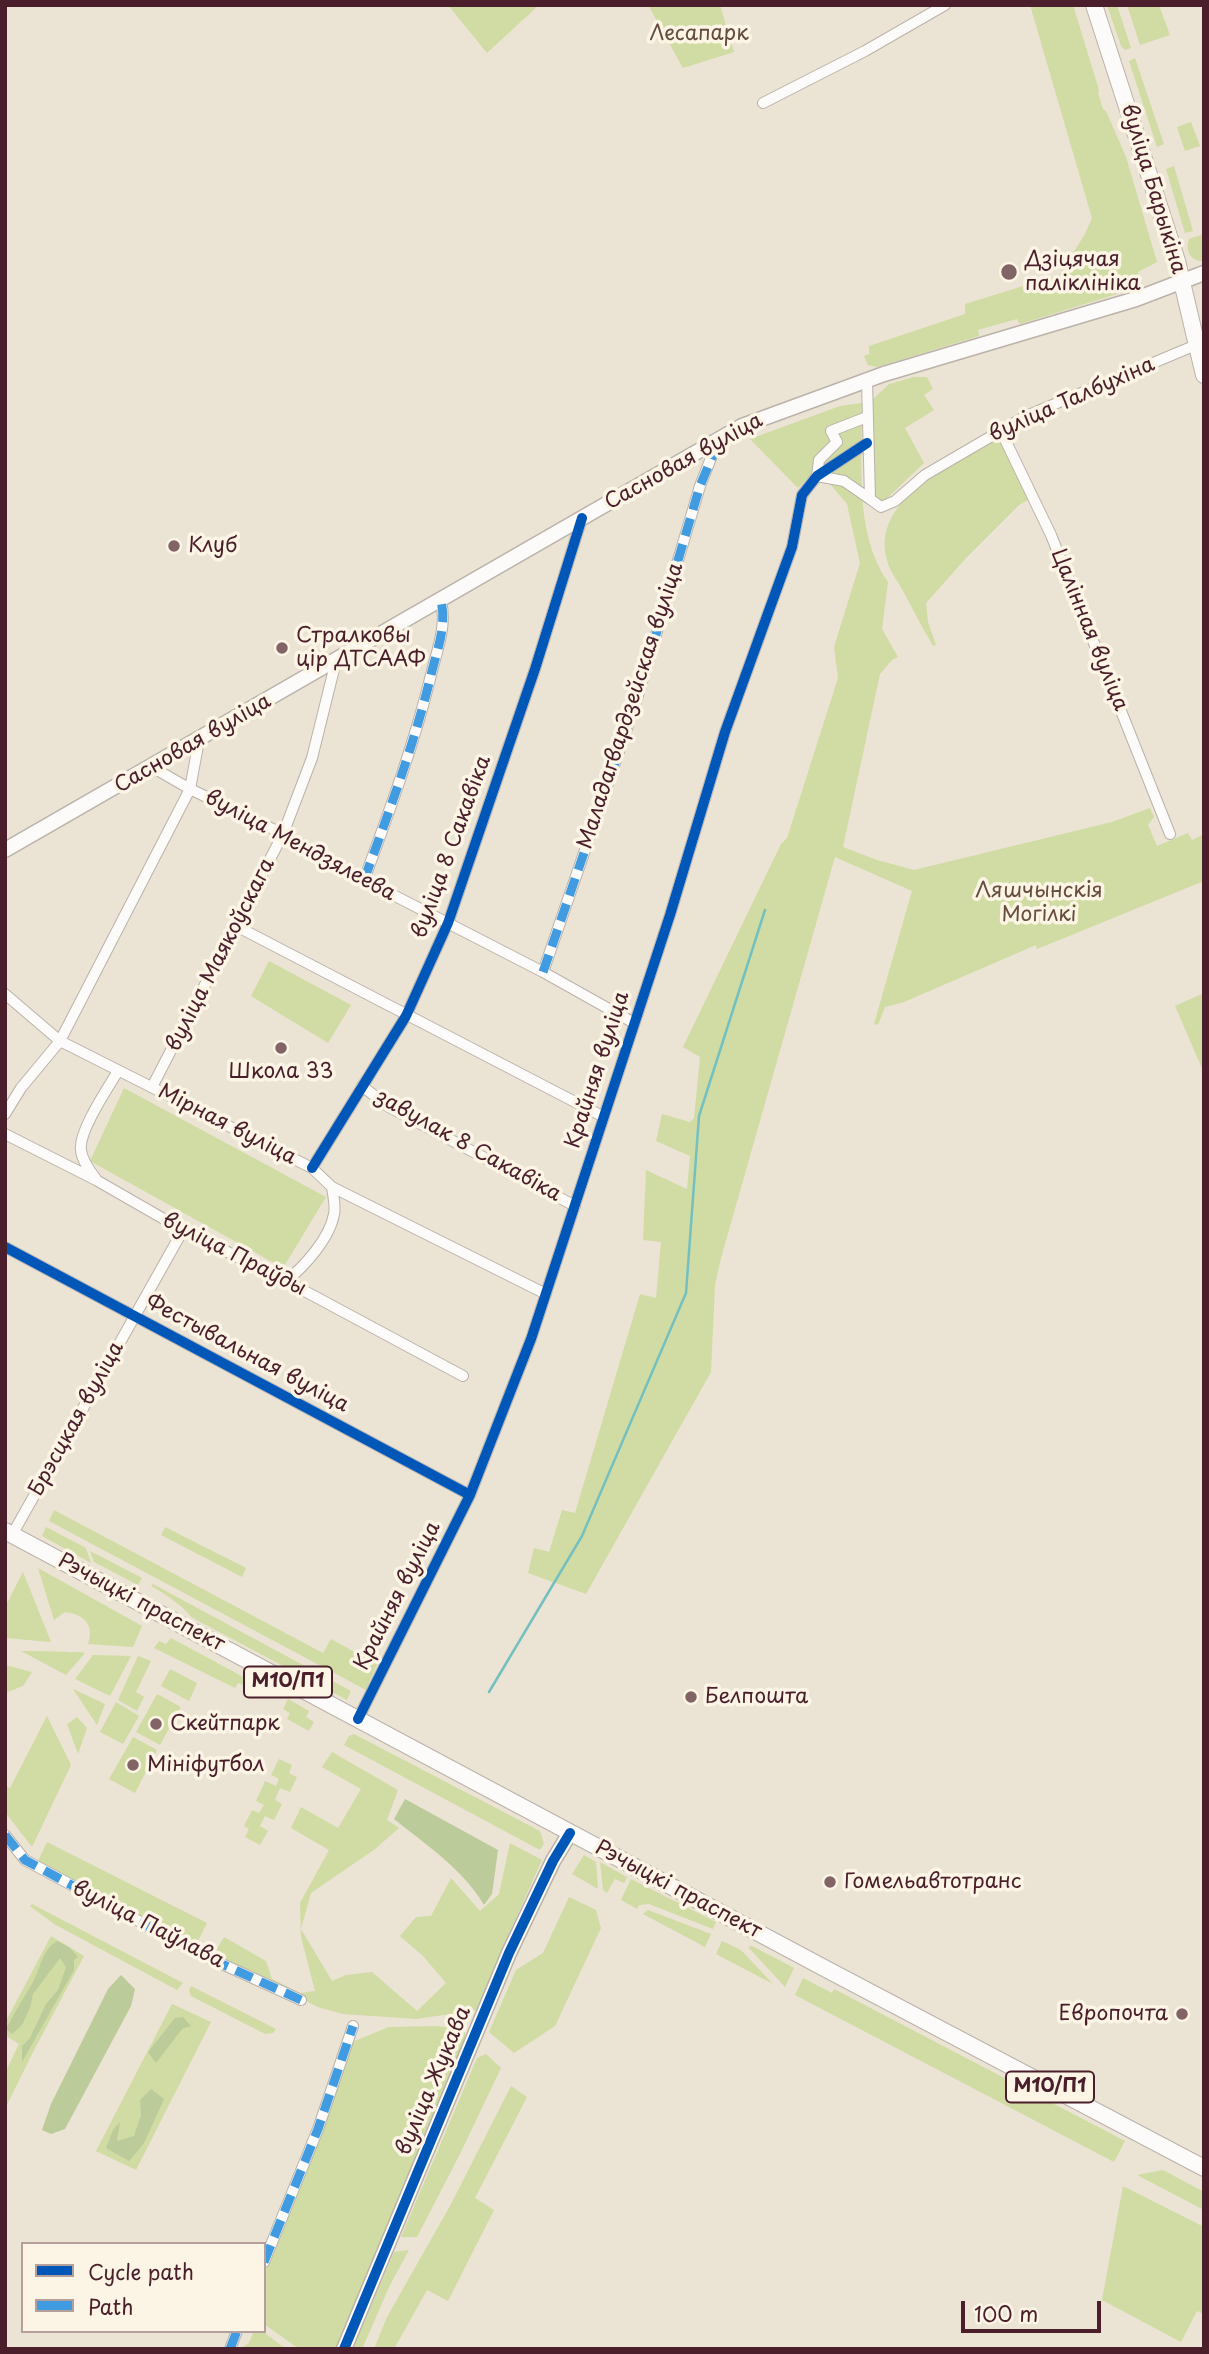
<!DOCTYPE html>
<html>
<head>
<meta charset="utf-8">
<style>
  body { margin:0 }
  #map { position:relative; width:1209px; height:2354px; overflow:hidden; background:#ebe3d4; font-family:"Playpen Sans",sans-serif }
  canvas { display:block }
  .frame { position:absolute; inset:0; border:7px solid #4a1f2b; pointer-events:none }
  .legend { position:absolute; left:21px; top:2242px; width:245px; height:91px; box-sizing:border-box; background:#fcf5e5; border:2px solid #b59f9b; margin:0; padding:9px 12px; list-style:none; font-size:21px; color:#4a1f2b }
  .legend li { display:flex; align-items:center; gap:14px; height:35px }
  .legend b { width:35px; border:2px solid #b59f9b }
  .scale { position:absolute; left:961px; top:2301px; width:140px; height:32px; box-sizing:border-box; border:4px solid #4a1f2b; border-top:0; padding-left:9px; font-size:21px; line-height:24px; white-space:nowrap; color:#4a1f2b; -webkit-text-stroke:5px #fcf5e5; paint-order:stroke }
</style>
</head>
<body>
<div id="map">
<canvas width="1209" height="2354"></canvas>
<div class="frame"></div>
<ul class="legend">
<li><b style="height:9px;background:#0057b8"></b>Cycle path</li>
<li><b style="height:9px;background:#409be1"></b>Path</li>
</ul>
<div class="scale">100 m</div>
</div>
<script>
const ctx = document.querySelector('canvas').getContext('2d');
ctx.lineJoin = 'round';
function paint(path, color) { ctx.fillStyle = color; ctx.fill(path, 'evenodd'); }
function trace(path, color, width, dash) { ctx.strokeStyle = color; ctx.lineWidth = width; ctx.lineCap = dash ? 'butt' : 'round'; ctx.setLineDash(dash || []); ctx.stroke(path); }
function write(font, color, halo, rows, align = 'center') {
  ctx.font = font + ' "Playpen Sans",sans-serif'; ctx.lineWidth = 7; ctx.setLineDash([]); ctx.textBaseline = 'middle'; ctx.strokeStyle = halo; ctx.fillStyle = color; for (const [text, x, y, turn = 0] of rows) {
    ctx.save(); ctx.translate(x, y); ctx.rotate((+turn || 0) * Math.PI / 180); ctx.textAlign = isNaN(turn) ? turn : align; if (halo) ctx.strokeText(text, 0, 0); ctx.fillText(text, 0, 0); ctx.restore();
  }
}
paint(new Path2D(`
  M448,5H539L487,53Z
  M648,5H720L734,52L683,68Z
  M1030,5H1073L1099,90L1098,93L1103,109L1106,111L1126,157L1157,262L1138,272L1143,286L1020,324L1017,319L978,330L979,336L877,367L868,365L864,356L869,354V346L965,314V304L1059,275L1085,234L1092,218Z
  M1107,5H1117L1131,48L1125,50L1121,46Z
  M1127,5H1159L1170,35L1140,45Z
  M1135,58L1164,144L1157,147L1129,61Z
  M1191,122L1200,146L1185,151L1177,127Z
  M1174,166L1193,231L1185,233L1166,169Z
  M1204,234V261C1190,262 1185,250 1189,239Z
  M914,377H927L933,389L924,395L934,410L905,428L924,463L883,502L874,496L871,401L889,384Z
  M862,403C863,461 853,532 888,582L882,629L898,657L892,660L880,674L843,847L877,860L914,870L1112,822L1150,808L1154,817L1148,825L1157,846L1188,833L1192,840L1204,834V881L1037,949L1036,945L904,1002L885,1007L878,1025L874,1024L912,891L835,857L721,1258L715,1285L711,1372L586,1594L528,1573L534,1548L549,1552L562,1510L575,1513L640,1294L656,1298L661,1242L643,1240L646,1170L687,1189L690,1156L656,1141L662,1114L690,1122L694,1118L700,1057L683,1047L781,844L787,838L838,678L834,647L860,563L847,504L830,484L809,477L798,488L750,439L840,406Z
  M997,436L1028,500L1019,505L966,558L926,603L928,622L936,645L933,646C922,627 912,608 902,589C897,580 889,570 887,560C870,499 955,462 997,436Z
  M269,961L351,1005L328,1043L251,996Z
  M1204,993V1073L1175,1006Z
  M124,1088L326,1197L283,1268L90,1161Z
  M54,1510L323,1653L331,1639L377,1664L366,1690L49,1521Z
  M46,1527L86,1548L91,1563L42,1536Z
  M165,1527L246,1568L242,1577L161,1535Z
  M90,1551L142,1578L138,1585L94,1562Z
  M38,1568L142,1626L133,1647L88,1644C95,1624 83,1614 65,1612L54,1620Z
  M23,1572L51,1642L5,1638V1607Z
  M153,1584L351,1691L347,1700L191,1617C185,1607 162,1592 151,1586Z
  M171,1638L249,1680L246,1686L238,1683L235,1688L154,1648L159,1641L166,1644Z
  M21,1651C37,1651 52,1651 68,1652C74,1653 78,1651 85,1653L66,1675Z
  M93,1655L131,1656L110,1696L75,1679Z
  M138,1656L151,1661L136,1692L144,1697L137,1711L118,1700Z
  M5,1665L32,1672L23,1686L5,1693Z
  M170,1669L197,1683L189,1701L161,1686Z
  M73,1689L105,1704L97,1725Z
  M157,1694L181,1707L160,1745L136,1732Z
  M288,1699L309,1711L306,1717L314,1722L309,1731L287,1719L290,1713L283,1709Z
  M116,1702L139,1716L123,1744L100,1732Z
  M47,1716L71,1765L32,1847L5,1812V1786L10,1788Z
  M77,1717L87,1728L78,1754L67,1724Z
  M354,1734L540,1831L544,1843L540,1850L344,1745L349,1736Z
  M133,1737L157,1750L135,1793L109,1779Z
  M332,1752L398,1790L387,1820L399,1828L375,1849L311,1893L301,1929L332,1981L346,1975L372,1972L417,2011L446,1983L423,1956L400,1936L416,1917L431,1916L451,1878L480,1911L499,1894L510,1843L542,1860L503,1947L478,2010L416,2019L343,2014L318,2007L214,1954L224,1937L266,1961L272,1979L300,1993L315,1991L301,1937L300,1903L329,1850L291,1828L301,1807L338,1828L361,1789L322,1767Z
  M279,1759L292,1765L289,1773L297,1777L290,1792L280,1788L275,1800L282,1804L274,1820L265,1816L260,1826L268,1831L260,1845L245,1837L249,1829L244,1826L252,1810L259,1813L264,1805L256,1801L265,1781L276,1786L279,1779L271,1775Z
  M47,1842L207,1923L196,1945L38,1861Z
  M584,1855L596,1862L598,1889L572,1874Z
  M600,1862L627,1877L624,1883L615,1879L607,1893L603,1890Z
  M631,1879L716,1922L713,1929L649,1904L639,1905L637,1909L621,1900Z
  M569,1897L596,1910L601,1928L555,2026L514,2053L489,2032L516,1970L543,1953Z
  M32,1904L183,1983L177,1990L54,1924L30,1906Z
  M648,1910L711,1934L705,1947L643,1914Z
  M51,1936L84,1956L32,2054L5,2109V2073L19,2044L5,2035V2023Z
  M722,1941L741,1950L773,1984L716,1954Z
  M752,1946L794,1968L785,1987L748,1947Z
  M803,1978L832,1993L834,1989L1125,2141L1114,2162L795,1995Z
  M191,1986L276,2029L273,2033L265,2034L191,1996L189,1990Z
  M172,2004L211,2022L136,2170L96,2151Z
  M436,2026L464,2029L466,2038L433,2123L400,2194L338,2349H299L264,2324V2273L305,2170L347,2044L389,2027Z
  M486,2054L501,2068L460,2154L417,2237H401L477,2058Z
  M511,2086L527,2097L475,2198L494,2210L448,2301L427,2290L394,2349H374L387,2317L450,2206Z
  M1163,2170L1204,2192V2210L1137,2175Z
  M1123,2186L1204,2227V2314L1197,2311L1181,2342L1102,2300Z
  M409,2250L390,2285L362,2349H353L394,2252Z
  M254,2331H262L286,2349H240L249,2343Z`), '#d0dca3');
paint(new Path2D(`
  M405,1799L498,1850L492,1894L484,1905C464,1870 425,1844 394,1819Z
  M57,1941L69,1947L78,1957L74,1960V1970L22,2062V2046L30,2038L46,2004L58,1990L66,1967L60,1958L33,1994L30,2008L22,2025L12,2034L6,2029C14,2013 23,1999 32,1984C40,1970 42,1950 57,1941Z
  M121,1975L135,1989L131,2006L65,2129L51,2134L42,2130L51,2104L108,1989Z
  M183,2017L191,2026L182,2029L156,2063L148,2052L175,2018Z
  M151,2089L164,2099L144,2143L129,2161L106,2148L113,2130L120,2122L117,2141L134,2136L141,2115L140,2100Z`), '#bbcb9a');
trace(new Path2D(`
  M489,1692L582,1536L686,1293L699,1116L765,910`), '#74c0c0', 2.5);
const street = new Path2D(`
  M763,103L865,51L945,5
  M867,381L870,499L881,507L895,501L925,475L1026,416L1196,345
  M867,417L831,431L837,442L819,460L817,476L844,481L870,499
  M1000,429L1051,535L1170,834
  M152,767L190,789L283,834L364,880L543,972L634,1023
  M364,880C389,812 414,745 431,675C437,650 447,626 441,601
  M236,926L602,1116
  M543,972L636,702L700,486L718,440
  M5,994L60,1041L312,1168L332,1187L546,1294
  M362,1086L389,1107L575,1206
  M152,1087L283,834L312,758L336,661
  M5,1114L21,1088L60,1041L190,789L199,740
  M5,1134L96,1180L183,1230L286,1281L463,1376
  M312,1168L406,1016L448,923L535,669L582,518
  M96,1179C90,1171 82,1161 81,1150C78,1132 108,1088 118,1071
  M5,1247L470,1495
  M286,1281C304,1267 330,1238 334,1214C336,1205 333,1196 332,1187
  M12,1535L183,1230
  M358,1719L470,1495L531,1339L670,915L725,732L792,547L802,495L817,476L867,443
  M5,1835L25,1860L200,1954L301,2000
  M264,2262L318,2129L353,2026
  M230,2349L237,2331`);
const secondary = new Path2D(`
  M5,850L742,426L884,374L1136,299L1204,273
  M344,2349L509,1953L553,1861L570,1833`);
const primary = new Path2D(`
  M1094,5L1177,261L1204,375
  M5,1531L828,1970L1204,2168`);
trace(street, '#bbb2aa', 12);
trace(secondary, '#bbb2aa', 17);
trace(primary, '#bbb2aa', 18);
trace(street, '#fcfbf9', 10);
trace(secondary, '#fcfbf9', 14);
trace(primary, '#fcfbf9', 16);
trace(new Path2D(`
  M364,880C389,812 414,745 431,675C437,650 447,626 441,601
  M543,972L636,702L700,486L719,440
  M5,1835L25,1860L200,1954L301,2000
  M264,2262L318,2129L353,2026
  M230,2349L237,2331`), '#409be1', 9, [18, 9]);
trace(new Path2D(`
  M312,1168L406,1016L448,923L535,669L582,518
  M5,1247L470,1495
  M358,1719L470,1495L531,1339L670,915L725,732L792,547L802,495L817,476L867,443
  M344,2349L509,1953L553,1861L570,1833`), '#0057b8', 10);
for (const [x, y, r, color] of [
  [1009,272,9,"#826466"],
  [174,546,7,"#826466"],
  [282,648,7,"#826466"],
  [281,1048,7,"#826466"],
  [691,1697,7,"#826466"],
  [156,1724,7,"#826466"],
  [133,1765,7,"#826466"],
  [830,1882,7,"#826466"],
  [1182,2014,7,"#826466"]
]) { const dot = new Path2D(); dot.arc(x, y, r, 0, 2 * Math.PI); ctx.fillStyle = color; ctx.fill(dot); trace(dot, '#fcf5e5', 2.5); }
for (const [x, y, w] of [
  [288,1682,88],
  [1050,2087,88]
]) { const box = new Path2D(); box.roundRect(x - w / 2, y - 15.5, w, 31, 5); ctx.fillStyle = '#fcf5e5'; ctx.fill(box); trace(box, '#4a1f2b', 2); }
write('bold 19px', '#4a1f2b', null, [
  ["М10/П1",288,1682],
  ["М10/П1",1050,2087]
]);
write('21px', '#664d3f', '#fcf5e5', [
  ["Лесапарк",699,34],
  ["Ляшчынскія",1039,891],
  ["Могілкі",1039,915]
]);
write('21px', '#4a1f2b', '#fcf5e5', [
  ["вуліца Барыкіна",1153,189,73],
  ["вуліца Талбухіна",1072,400,-24],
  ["Сасновая вуліца",684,462,-29],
  ["Цалінная вуліца",1089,630,68],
  ["Маладагвардзейская вуліца",631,706,-72],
  ["Сасновая вуліца",193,744,-30],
  ["вуліца Мендзялеева",300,846,28],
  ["вуліца 8 Сакавіка",452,847,-70],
  ["вуліца Маякоўскага",221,955,-63],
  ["Крайняя вуліца",598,1070,-72],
  ["Мірная вуліца",227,1125,27],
  ["завулак 8 Сакавіка",468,1146,29],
  ["вуліца Праўды",234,1255,27],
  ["Фестывальная вуліца",247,1354,28],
  ["Брэсцкая вуліца",77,1419,-61],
  ["Крайняя вуліца",398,1596,-63],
  ["Рэчыцкі праспект",141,1603,28],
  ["Рэчыцкі праспект",678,1890,28],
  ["вуліца Паўлава",148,1925,27],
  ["вуліца Жукава",434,2081,-67]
]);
write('21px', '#4a1f2b', '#fcf5e5', [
  ["Дзіцячая",1025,260],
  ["паліклініка",1025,284],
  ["Клуб",188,546],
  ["Стралковы",296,636],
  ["цір ДТСААФ",296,660],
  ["Школа 33",281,1072,"center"],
  ["Белпошта",705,1697],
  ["Скейтпарк",170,1724],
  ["Мініфутбол",147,1765],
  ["Гомельавтотранс",844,1882],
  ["Европочта",1168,2014,"right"]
], 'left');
</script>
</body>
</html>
